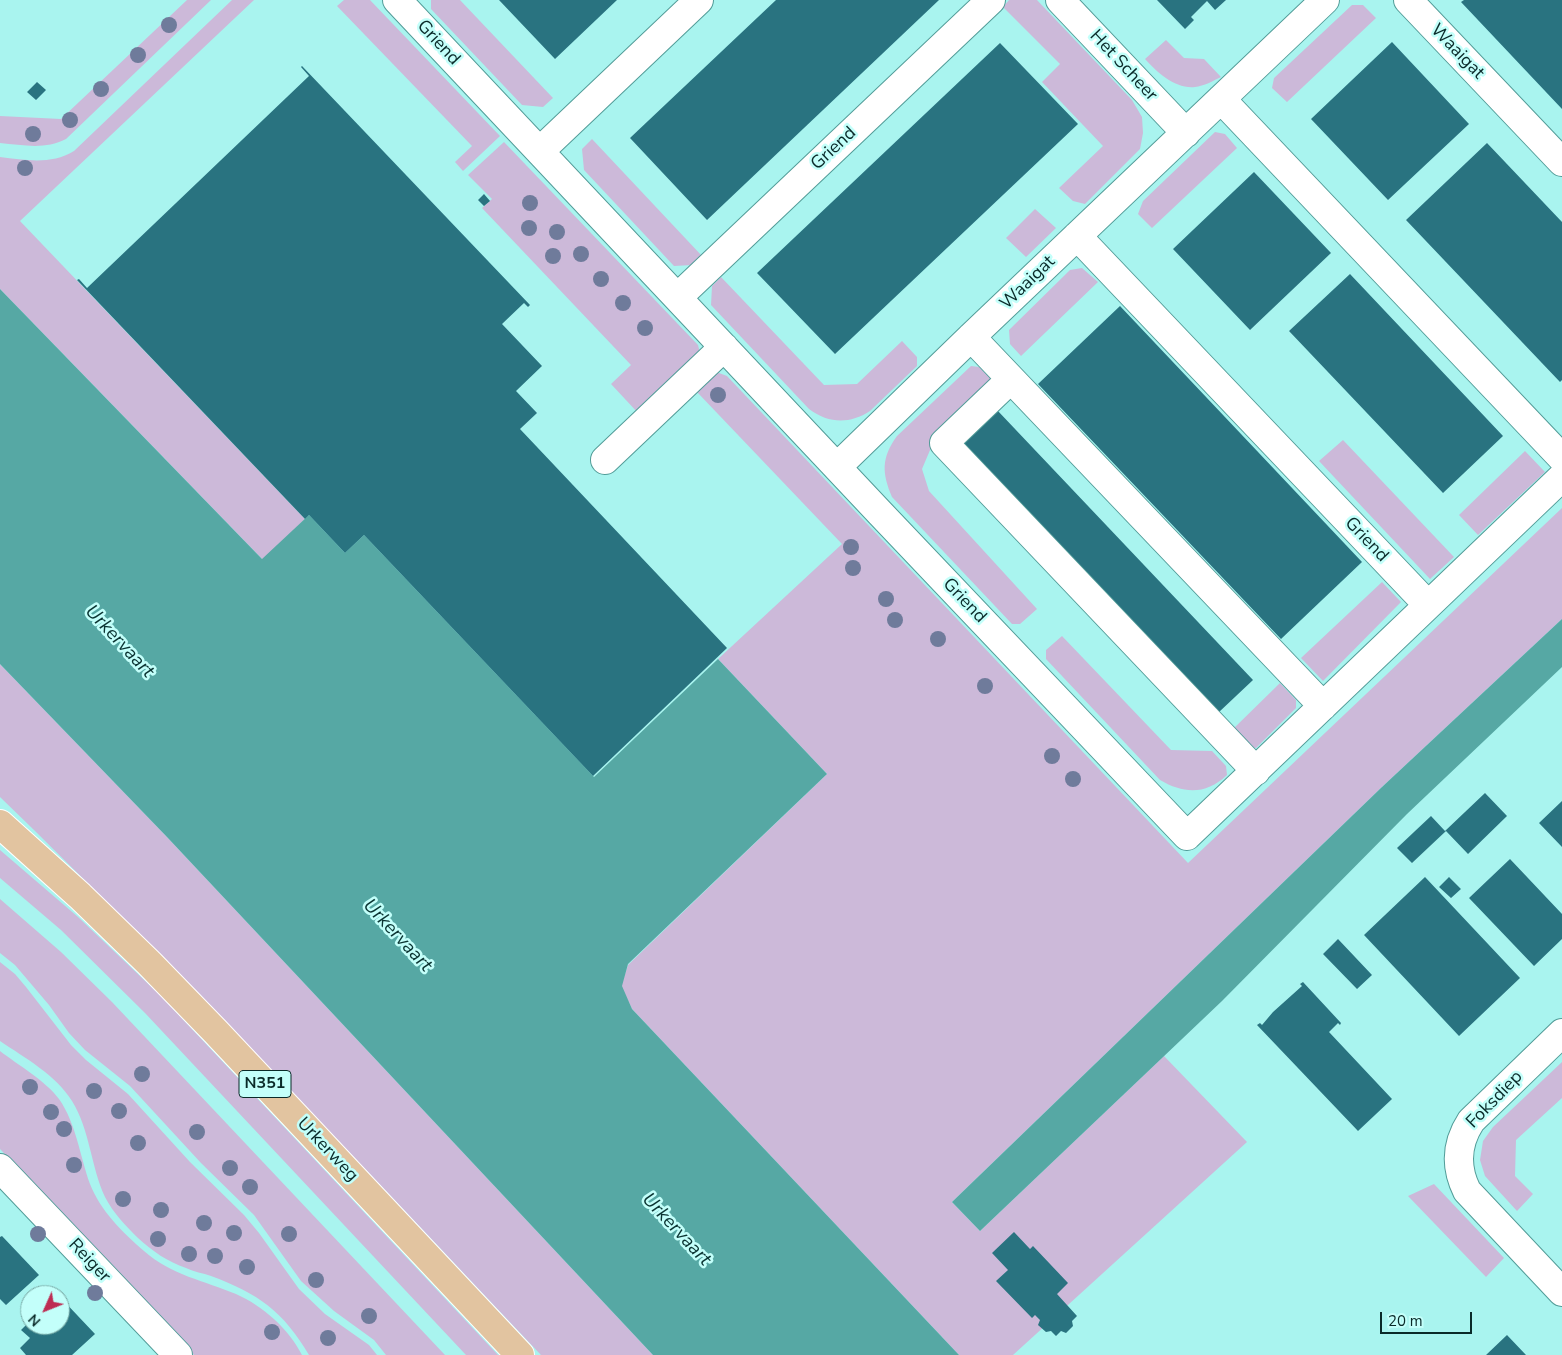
<!DOCTYPE html>
<html>
<head>
<meta charset="utf-8">
<style>
  body { margin:0 }
  #map { position:relative; width:1562px; height:1355px; overflow:hidden; background:#a9f4ef; font-family:"Nunito Sans",sans-serif }
  canvas { display:block }
  .north { position:absolute; left:20px; top:1285px; width:50px; height:50px; box-sizing:border-box; background:#c3fffa; border:1px solid #79aaa6; border-radius:50%; rotate:226deg; font-size:14px; font-weight:700; line-height:20px; text-align:center; color:#0a2a29 }
  .north::after { content:''; display:block; margin:auto; width:18px; height:22px; background:#bd2d53; clip-path:polygon(50% 0,100% 100%,50% 72%,0 100%) }
  .scale { position:absolute; left:1380px; top:1312px; width:92px; height:22px; box-sizing:border-box; border:2px solid #0a2a29; border-top:0; padding-left:6px; font-size:15px; line-height:18px; white-space:nowrap; color:#0a2a29; -webkit-text-stroke:4px #c3fffa; paint-order:stroke }
</style>
</head>
<body>
<div id="map">
<canvas width="1562" height="1355"></canvas>
<div class="north">N</div>
<div class="scale">20 m</div>
</div>
<script>
const ctx = document.querySelector('canvas').getContext('2d');
ctx.lineJoin = 'round';
function paint(path, color) { ctx.fillStyle = color; ctx.fill(path, 'evenodd'); }
function trace(path, color, width, dash) { ctx.strokeStyle = color; ctx.lineWidth = width; ctx.lineCap = dash ? 'butt' : 'round'; ctx.setLineDash(dash || []); ctx.stroke(path); }
function write(font, color, halo, rows, align = 'center') {
  ctx.font = font + ' "Nunito Sans",sans-serif'; ctx.lineWidth = 5; ctx.setLineDash([]); ctx.textBaseline = 'middle'; ctx.strokeStyle = halo; ctx.fillStyle = color; for (const [text, x, y, turn = 0] of rows) {
    ctx.save(); ctx.translate(x, y); ctx.rotate((+turn || 0) * Math.PI / 180); ctx.textAlign = isNaN(turn) ? turn : align; if (halo) ctx.strokeText(text, 0, 0); ctx.fillText(text, 0, 0); ctx.restore();
  }
}
paint(new Path2D(`
  M187,0H211L66,139C45,150 23,145 0,143V116L61,119Z
  M232,0H254L20,221L305,519L263,560L0,289V157C26,160 51,165 74,151Z
  M344,0H370L500,136L463,171L455,162L472,146L337,6Z
  M431,0H460L553,98L543,107L522,105L431,9Z
  M1009,0H1037L1132,100L1142,117L1143,133L1140,149L1085,204L1073,201L1059,188L1103,146L1042,82L1060,64L1003,7Z
  M1352,5H1363L1376,18L1287,102L1272,88L1274,78Z
  M1166,40L1184,58L1204,59L1221,77C1213,81 1204,86 1195,87C1175,89 1158,73 1145,59Z
  M1215,132L1225,134L1237,148L1152,228L1138,214L1143,201Z
  M592,139L702,256L692,265L674,266L584,170L582,149Z
  M504,142L698,345L700,353L639,414L611,384L631,365L482,208L492,199L468,175Z
  M1035,209L1056,228L1026,257L1006,238Z
  M1082,268L1098,282L1021,356L1010,344L1009,330L1070,270Z
  M721,277L824,385L857,384L902,341L917,357V366L870,411C850,424 829,424 809,409L711,305L712,286Z
  M971,366L979,367L994,382L936,436L922,469L929,491L1037,609L1020,624H1012L892,497C882,473 881,458 897,436Z
  M719,373L727,376L1188,863L1562,508V619L1382,787L952,1202L980,1231L1164,1056L1247,1142L1013,1355H959L632,1009L621,986L628,965L827,774L718,659L842,544L697,392L715,374Z
  M1343,440L1454,557L1430,579L1319,461Z
  M1525,451L1545,472L1478,535L1459,515Z
  M1382,582L1401,602L1323,681L1301,658Z
  M1062,636L1171,750L1212,751L1226,766L1227,775C1206,795 1184,794 1160,780L1046,659V650Z
  M0,664L167,837L653,1355H541C363,1167 186,977 0,797Z
  M1280,683L1296,700V708L1256,748L1247,747L1231,731Z
  M0,850L78,917L161,996L498,1355H466L145,1013L61,930L0,878Z
  M0,899L61,952L112,1002L445,1355H386L374,1340L334,1311L301,1281L254,1215L201,1163L130,1086L85,1050L69,1033L49,1005L15,965L0,953Z
  M0,962L15,974L26,987L71,1045L86,1060L128,1094L190,1162L244,1215L259,1233L299,1289L325,1314L369,1345L377,1355H309C283,1311 259,1294 211,1276C203,1273 194,1272 186,1268C168,1262 152,1251 138,1238C126,1226 113,1213 105,1197C91,1167 90,1130 72,1101C56,1075 25,1058 0,1041Z
  M0,1051C18,1065 46,1081 59,1099C76,1123 80,1156 90,1184C100,1210 123,1233 144,1251C171,1275 205,1281 236,1294C263,1306 289,1329 302,1355H194L0,1149Z
  M1562,1062V1098L1516,1140L1515,1176L1533,1194L1517,1211L1485,1176L1480,1160L1483,1141L1493,1127Z
  M1434,1184L1504,1258L1486,1277L1408,1196Z`), '#ccb9d9');
paint(new Path2D(`
  M0,289L262,559L309,515L345,553L364,535L594,777L718,659L827,774L628,964L622,986L632,1009L959,1355H653L167,837L0,664Z
  M1562,619V667L1407,814L1222,1001L980,1231L952,1202L1382,787Z`), '#56a8a4');
paint(new Path2D(`
  M499,0H617L555,59Z
  M776,0H939L707,220L630,138Z
  M1157,0H1226L1215,10L1207,1L1191,17L1194,20L1185,29Z
  M1464,0H1562V109L1461,2Z
  M1392,42L1469,124L1388,200L1311,119Z
  M1000,43L1078,124L835,354L757,273Z
  M302,66L530,305L528,307L524,303L502,324L542,366L516,391L537,413L520,429L727,648L593,776L364,535L345,553L309,515L305,519L77,280L79,279L87,288L309,76L301,67Z
  M37,82L46,90L36,100L27,92Z
  M1487,143L1562,222V380L1560,382L1406,220Z
  M1254,172L1331,253L1250,330L1173,249Z
  M484,194L490,201L484,206L478,200Z
  M1350,274L1503,436L1443,493L1289,331Z
  M1120,306L1362,562L1281,639L1038,384Z
  M997,410L1253,680L1218,713L962,443Z
  M1485,793L1507,816L1468,854L1446,831L1412,863L1397,848L1431,816L1445,831Z
  M1562,801V847L1539,823Z
  M1510,859L1562,914V939L1534,966L1469,898Z
  M1425,877L1520,978L1459,1036L1364,935Z
  M1449,877L1461,889L1451,898L1439,887Z
  M1338,939L1372,975L1357,989L1323,954Z
  M1303,982L1341,1023L1340,1025L1338,1023L1329,1032L1392,1099L1358,1131L1257,1025L1260,1023L1262,1025L1273,1012L1302,986L1300,984Z
  M1014,1232L1030,1249L1033,1246L1068,1283L1057,1294L1077,1316L1072,1321L1073,1326L1066,1333L1061,1331L1056,1336L1051,1331L1046,1332L1038,1325L1040,1320L1035,1315L1032,1318L996,1281L1008,1270L992,1253Z
  M2,1236L39,1275L6,1305L0,1299V1237Z
  M60,1297L95,1334L72,1355H26L20,1348L30,1338L21,1330L30,1321V1325H60Z
  M1507,1335L1526,1355H1486Z`), '#297380');
const minor = new Path2D(`
  M397,0L880,513L1187,836L1562,477
  M1060,0L1186,133
  M1408,0L1562,162
  M1221,99L1562,458
  M540,151L699,0
  M1077,236L1428,605
  M678,297L991,0
  M971,337L1323,706
  M1011,379L944,443L1256,771
  M605,460L724,347
  M837,467L971,337L1325,0
  M1562,1033L1471,1121C1456,1144 1455,1167 1467,1191L1562,1292
  M0,1168L178,1355`);
const major = new Path2D(`
  M0,824L80,896L149,963L215,1031L520,1355`);
trace(minor, '#529c98', 30);
trace(major, '#fff', 30);
trace(minor, '#fff', 28);
trace(major, '#e2c4a0', 28);
ctx.fillStyle = '#6f7b9b';
for (const [x, y] of [
  [169,25],
  [138,55],
  [101,89],
  [70,120],
  [33,134],
  [25,168],
  [530,203],
  [529,228],
  [557,232],
  [581,254],
  [553,256],
  [601,279],
  [623,303],
  [645,328],
  [718,395],
  [851,547],
  [853,568],
  [886,599],
  [895,620],
  [938,639],
  [985,686],
  [1052,756],
  [1073,779],
  [142,1074],
  [30,1087],
  [94,1091],
  [119,1111],
  [51,1112],
  [64,1129],
  [197,1132],
  [138,1143],
  [74,1165],
  [230,1168],
  [250,1187],
  [123,1199],
  [161,1210],
  [204,1223],
  [234,1233],
  [38,1234],
  [289,1234],
  [158,1239],
  [189,1254],
  [215,1256],
  [247,1267],
  [316,1280],
  [95,1293],
  [369,1316],
  [272,1332],
  [328,1338]
]) { ctx.beginPath(); ctx.arc(x, y, 8, 0, 2 * Math.PI); ctx.fill(); }
for (const [x, y, w] of [
  [265,1084,52]
]) { const box = new Path2D(); box.roundRect(x - w / 2, y - 13.5, w, 27, 4); ctx.fillStyle = '#c3fffa'; ctx.fill(box); trace(box, '#0a2a29', 1); }
write('bold 16px', '#0a2a29', null, [
  ["N351",265,1084]
]);
write('18px', '#0a2a29', '#c3fffa', [
  ["Griend",438,43,47],
  ["Waaigat",1457,52,46],
  ["Het Scheer",1123,66,47],
  ["Griend",834,149,-43],
  ["Waaigat",1028,283,-44],
  ["Griend",1366,540,46],
  ["Griend",964,601,46],
  ["Foksdiep",1495,1100,-46],
  ["Urkerweg",327,1150,47],
  ["Reiger",89,1261,47]
]);
write('italic 19px', '#0b3432', '#c3fffa', [
  ["Urkervaart",119,642,47],
  ["Urkervaart",397,936,47],
  ["Urkervaart",676,1230,47]
]);
</script>
</body>
</html>
